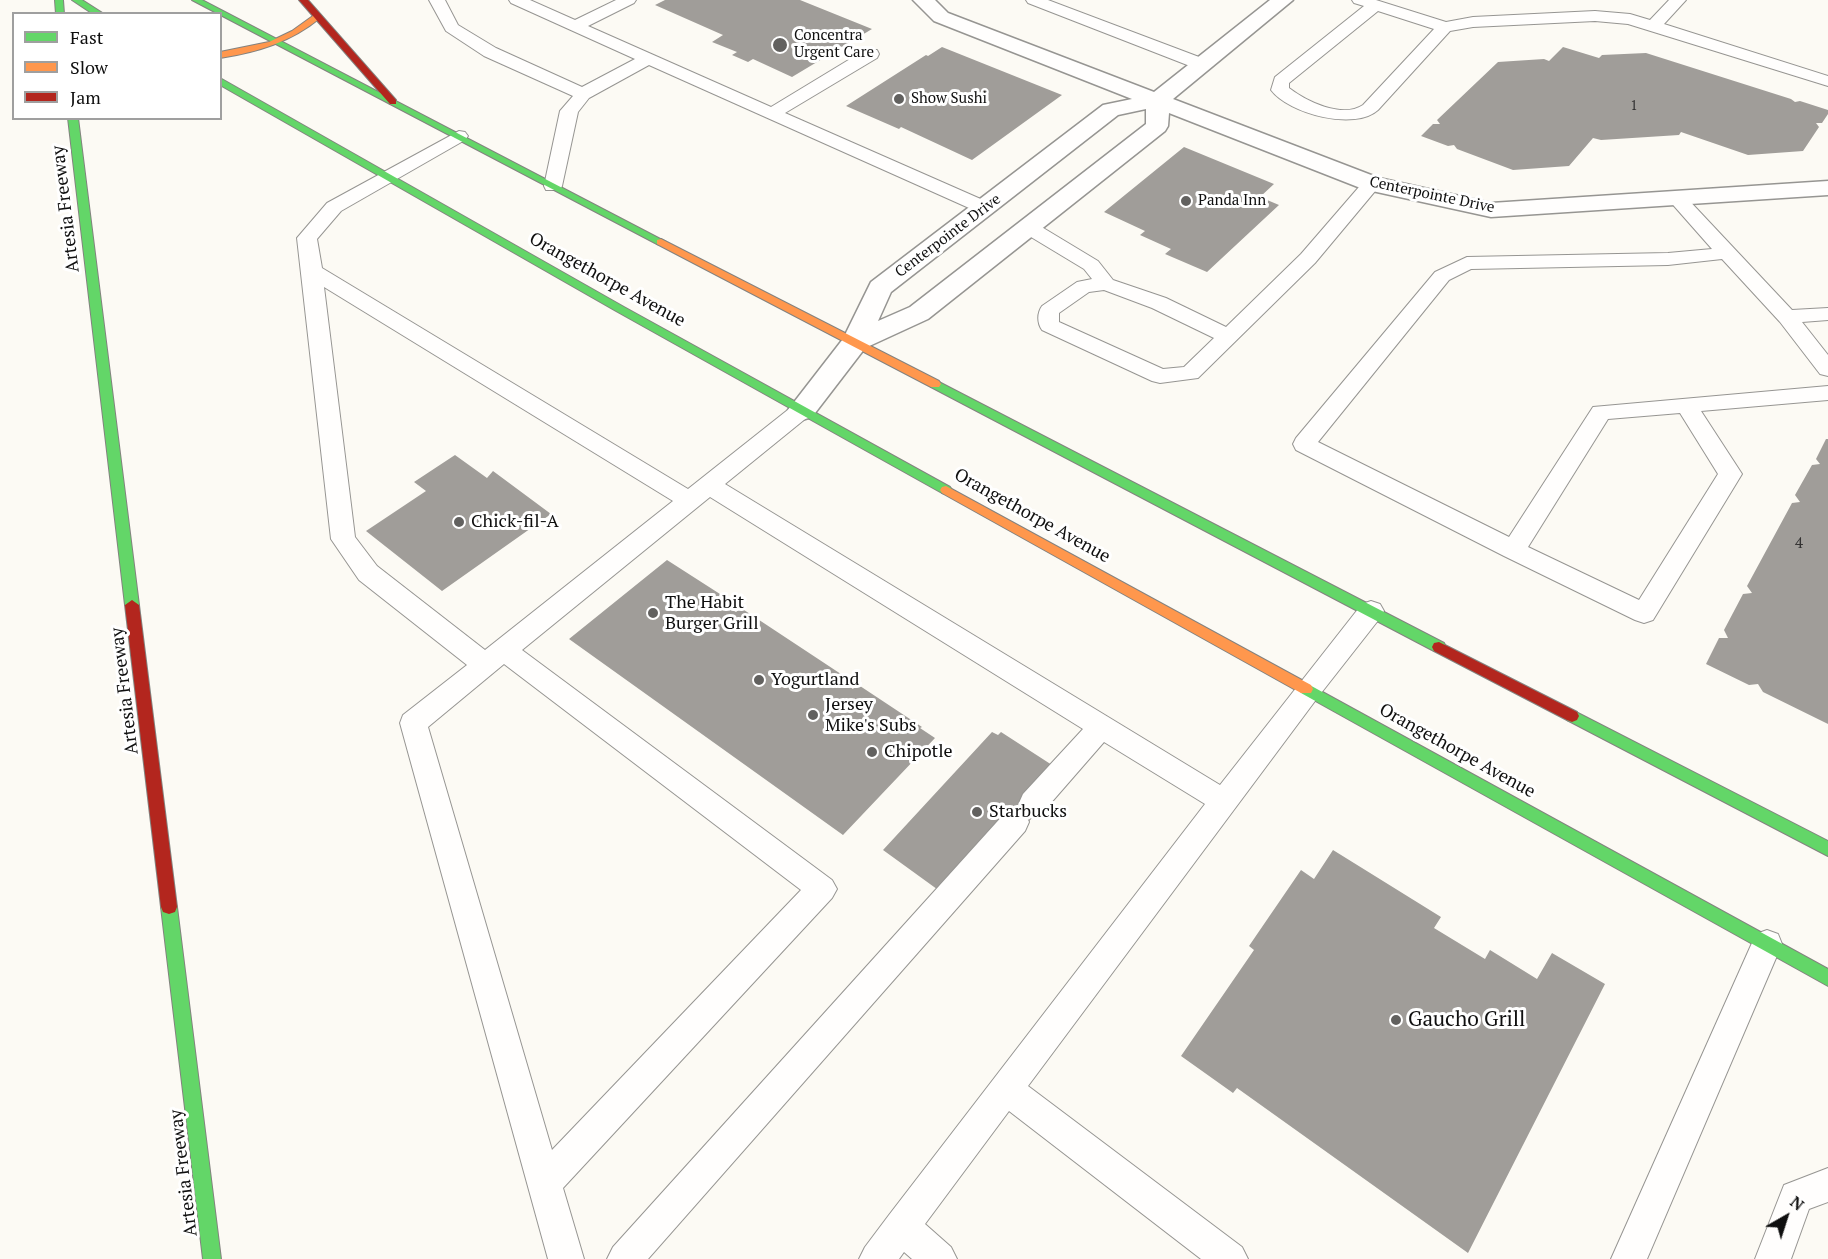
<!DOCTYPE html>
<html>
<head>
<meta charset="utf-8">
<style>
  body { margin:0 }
  #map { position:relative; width:1828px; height:1259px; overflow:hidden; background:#fcfaf4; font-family:"PT Serif",serif }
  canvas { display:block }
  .legend { position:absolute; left:12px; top:12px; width:210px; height:108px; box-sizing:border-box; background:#fff; border:2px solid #9f9f9f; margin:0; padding:8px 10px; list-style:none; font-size:18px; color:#0f0f0f }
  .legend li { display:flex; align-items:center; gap:12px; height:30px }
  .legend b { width:30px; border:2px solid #9f9f9f }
  .north { position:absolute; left:1756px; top:1187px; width:60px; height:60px; -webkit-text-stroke:4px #fff; paint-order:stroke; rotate:39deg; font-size:16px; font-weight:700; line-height:24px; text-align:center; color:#0f0f0f }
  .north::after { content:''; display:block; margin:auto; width:21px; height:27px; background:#0f0f0f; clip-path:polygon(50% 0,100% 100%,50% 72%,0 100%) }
</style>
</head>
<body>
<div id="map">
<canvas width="1828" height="1259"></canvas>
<ul class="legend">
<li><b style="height:8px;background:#63d668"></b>Fast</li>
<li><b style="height:8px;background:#ff974d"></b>Slow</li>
<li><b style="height:8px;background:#b3261e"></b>Jam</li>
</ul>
<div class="north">N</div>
</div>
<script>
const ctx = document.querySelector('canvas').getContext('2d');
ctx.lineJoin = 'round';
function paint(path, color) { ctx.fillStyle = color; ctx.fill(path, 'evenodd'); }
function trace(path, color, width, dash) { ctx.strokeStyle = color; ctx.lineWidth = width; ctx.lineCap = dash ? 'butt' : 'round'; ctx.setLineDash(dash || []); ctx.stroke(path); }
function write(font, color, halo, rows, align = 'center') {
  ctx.font = font + ' "PT Serif",serif'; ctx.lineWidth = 6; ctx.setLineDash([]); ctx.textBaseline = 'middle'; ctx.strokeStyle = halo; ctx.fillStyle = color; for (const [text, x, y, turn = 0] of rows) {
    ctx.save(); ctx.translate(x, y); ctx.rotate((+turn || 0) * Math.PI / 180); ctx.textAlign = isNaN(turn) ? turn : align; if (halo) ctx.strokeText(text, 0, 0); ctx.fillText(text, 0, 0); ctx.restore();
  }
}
paint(new Path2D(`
  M665,0H800L872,29L792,77L753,59L748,62L732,55L737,52L712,42L723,35L655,5Z
  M942,47L1062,95L972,160L901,127L899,129L846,106L926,55L928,56Z
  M1563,47L1599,58L1602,55L1646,53L1791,99L1795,102L1800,101L1828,110V114L1822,123H1816L1819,127L1803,151L1748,155L1681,132L1679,135L1601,140L1593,138L1569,166L1513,170L1457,149L1454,145L1448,146L1421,136L1433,124H1440L1437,120L1498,62L1544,59L1549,61Z
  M1184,147L1274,184L1260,197L1279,205L1207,272L1165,254L1171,249L1140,235L1145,231L1104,212Z
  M1826,439H1828V724L1763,692L1758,684L1749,685L1706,664L1719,638H1728L1724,630L1743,594L1752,593L1747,586L1792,503L1800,502L1795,495L1812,465L1820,464L1816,459Z
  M455,455L487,478L493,471L551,514L442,591L366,531L426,491L414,482Z
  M667,560L734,603L729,608L736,612L741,608L850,680L846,684L853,689L857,684L922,727L920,728L935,738L843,835L569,639Z
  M992,732L998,735L1001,732L1052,765L1041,808L1023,828L941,892L883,850Z
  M1333,850L1441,917L1434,928L1485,959L1490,950L1537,979L1552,953L1605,984L1468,1253L1237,1088L1233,1093L1181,1056L1254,950L1249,946L1301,870L1314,879Z`), '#a09d99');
const lane = new Path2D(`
  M429,0H445L458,25L496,48L582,87L635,59L511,3L509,0H530L575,20L616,0H636L634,3L588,26L771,107L865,50H877L879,54L877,58L785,113L992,204L994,208L992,212H978L649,65L589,98L578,112L562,186L560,190H546L544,186L560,111L573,96L484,56L446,31Z
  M1026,0H1048L1207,60L1209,64L1201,69L1195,68L1028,3Z
  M1352,0H1376L1446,22L1473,17L1595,11L1630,14L1650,20L1669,0H1686L1664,24L1828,76V86L1628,24L1595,21L1473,27L1450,31L1378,110C1355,131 1289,114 1271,90L1275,77L1364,6L1354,3ZM1378,11L1434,29L1363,105C1342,119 1306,101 1289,88V83Z
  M459,131L465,132L468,136L465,140L341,211L317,239L322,268L688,489L794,405L802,403L810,405L813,410L810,415L725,484L1220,785L1362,604L1371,601L1380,604L1384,611L1380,618L1318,697L1028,1086L1242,1247L1248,1259H1201L1009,1111L925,1224L951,1247L957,1259H912L904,1252L899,1259H859L865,1247L889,1215L1205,804L1104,742L1043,812L1033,815L1023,812L1019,803L1023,794L1083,729L710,497L522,650L832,880L837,889L832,898L563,1188L584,1259H548L400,723L403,715L467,665L359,580L331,539L297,238L327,203ZM324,287L673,501L485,650L377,566L355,537ZM504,664L801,890L552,1150L428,727Z
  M1372,178L1379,180L1381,184L1315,263L1198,378L1160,383L1152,381L1042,330C1037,323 1037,313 1042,306L1077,282L1092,279L1084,269L1021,231L1018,227L1021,223H1035L1098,261L1113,280L1166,298L1226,327L1301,254L1365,180ZM1104,290L1152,308L1214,338L1184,367L1163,369L1059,322V313L1089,292Z
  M1676,192L1683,194L1792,310L1828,308V320L1802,322L1828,355V376L1820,374L1780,322L1722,259L1668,265L1471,269L1449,280L1318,442L1509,537L1593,407L1828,386V400L1701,411L1742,474L1653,620L1644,623L1635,620L1504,556L1296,450L1293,444L1296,438L1435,272L1467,257L1668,253L1712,249L1667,198L1669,194ZM1680,413L1718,474L1639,600L1528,547L1608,419Z
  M1015,810L1025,813L1029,822L1025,831L648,1259H607L613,1247L1005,813Z
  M1767,930L1778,934L1782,944L1647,1259H1611L1756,934Z
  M1828,1168V1202L1809,1209L1791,1259H1755L1784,1185Z`);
const street = new Path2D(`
  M913,0H935L948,13L1154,92L1270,0H1293L1173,99L1379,178L1491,203L1828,181V195L1491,217L1363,189L1169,113L1168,126L1165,131L928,319L865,348L812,417L802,420L792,417L788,410L843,339L871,282L1103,105L1132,99L934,21ZM1146,109V124L910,307L878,321L891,292L1118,115Z`);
const fast = new Path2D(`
  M55,0H63L64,14H56Z
  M72,0H82L104,14H93Z
  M192,0H202L666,242L661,245L657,244Z
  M220,78L624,307L950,487L952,490L946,494L942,493L616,311L220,85Z
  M68,118H78L139,605L132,610L125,605Z
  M935,380L1444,643L1446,647L1444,651H1434L931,387V381Z
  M1306,683L1828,969V986L1301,693L1299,689L1301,685Z
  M1572,710L1828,841V856L1567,720L1565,716L1567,712Z
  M169,900L175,902L177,907L221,1259H203L161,907L163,902Z`);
const slow = new Path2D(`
  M317,13L321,16L320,18C291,42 258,52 220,58V52L269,42L292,31Z
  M661,239L939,381L941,384L939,387H931L657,244V240Z
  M946,486L1311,685L1313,689L1311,693H1301L942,493L940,490L942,487Z`);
const jam = new Path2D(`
  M299,0H308L396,100V104H390Z
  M132,600L139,605L177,907L175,912L169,914L163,912L161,907L125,605Z
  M1439,642L1577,712L1579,716L1577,720L1572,722L1567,720L1434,651L1432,647L1434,643Z`);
trace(lane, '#969592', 2);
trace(street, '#969592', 3);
trace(fast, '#83827f', 2);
trace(slow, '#83827f', 2);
trace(jam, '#83827f', 2);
paint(lane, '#fffefd');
paint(street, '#fffefd');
paint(fast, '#63d668');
paint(slow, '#ff974d');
paint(jam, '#b3261e');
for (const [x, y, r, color] of [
  [780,45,8,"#62615f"],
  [899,99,6,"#62615f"],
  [1186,201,6,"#62615f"],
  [459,522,6,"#62615f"],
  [653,613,6,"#62615f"],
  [759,680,6,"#62615f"],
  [813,715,6,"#62615f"],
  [872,752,6,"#62615f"],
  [977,812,6,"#62615f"],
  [1396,1020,6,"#62615f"]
]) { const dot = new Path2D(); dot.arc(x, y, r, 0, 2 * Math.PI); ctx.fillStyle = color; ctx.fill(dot); trace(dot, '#fff', 2); }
write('14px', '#333232', null, [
  ["1",1634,106]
]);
write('15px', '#0f0f0f', '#fff', [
  ["Concentra",794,36],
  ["Urgent Care",794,53],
  ["Show Sushi",911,99],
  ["Panda Inn",1198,201]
], 'left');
write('15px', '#0f0f0f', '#fff', [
  ["Centerpointe Drive",1432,195,12],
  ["Centerpointe Drive",948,236,-37]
]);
write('15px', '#333232', null, [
  ["4",1799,544]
]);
write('18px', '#0f0f0f', '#fff', [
  ["Artesia Freeway",66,209,-97],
  ["Orangethorpe Avenue",607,280,29],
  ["Orangethorpe Avenue",1032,516,29],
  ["Artesia Freeway",125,691,-97],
  ["Orangethorpe Avenue",1457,751,29],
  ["Artesia Freeway",184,1173,-97]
]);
write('18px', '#0f0f0f', '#fff', [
  ["Chick-fil-A",471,522],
  ["The Habit",665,603],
  ["Burger Grill",665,624],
  ["Yogurtland",771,680],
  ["Jersey",825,705],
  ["Mike's Subs",825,726],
  ["Chipotle",884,752],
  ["Starbucks",989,812]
], 'left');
write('21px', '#0f0f0f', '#fff', [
  ["Gaucho Grill",1408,1020]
], 'left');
</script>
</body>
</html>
